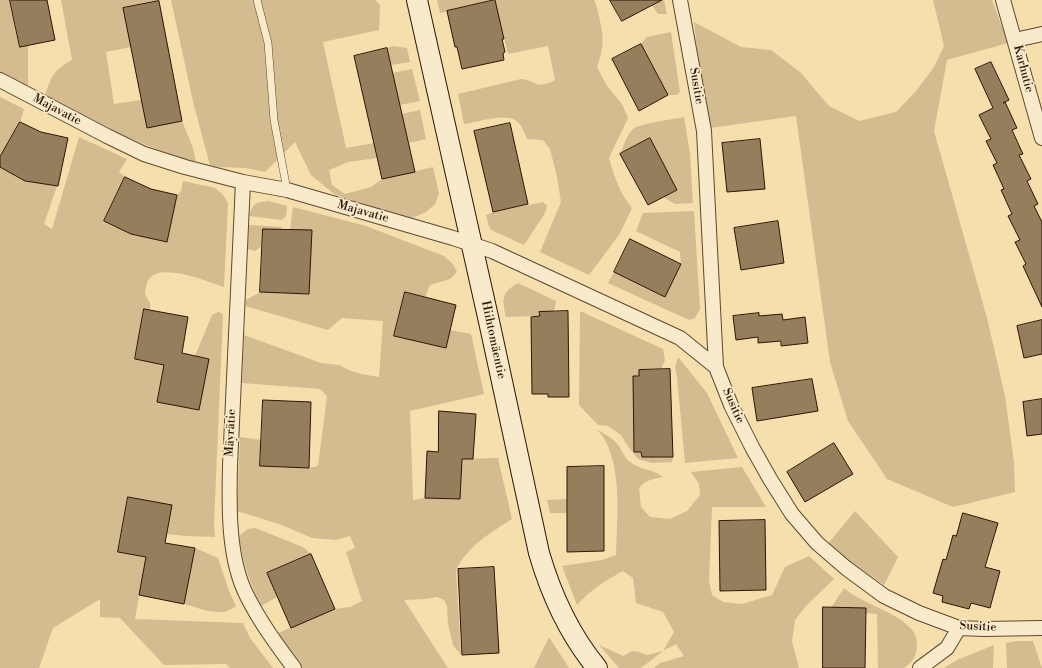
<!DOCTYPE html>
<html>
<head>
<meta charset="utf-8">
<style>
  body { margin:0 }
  canvas { display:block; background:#f5dfad }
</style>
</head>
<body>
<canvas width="1042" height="668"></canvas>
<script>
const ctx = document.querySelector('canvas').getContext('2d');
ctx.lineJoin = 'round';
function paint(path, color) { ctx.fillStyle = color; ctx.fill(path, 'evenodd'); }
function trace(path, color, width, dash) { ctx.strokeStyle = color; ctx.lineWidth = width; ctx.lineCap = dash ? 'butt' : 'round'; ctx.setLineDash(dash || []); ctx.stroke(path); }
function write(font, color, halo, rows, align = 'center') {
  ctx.font = font + ' "Libre Bodoni",serif'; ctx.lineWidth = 3.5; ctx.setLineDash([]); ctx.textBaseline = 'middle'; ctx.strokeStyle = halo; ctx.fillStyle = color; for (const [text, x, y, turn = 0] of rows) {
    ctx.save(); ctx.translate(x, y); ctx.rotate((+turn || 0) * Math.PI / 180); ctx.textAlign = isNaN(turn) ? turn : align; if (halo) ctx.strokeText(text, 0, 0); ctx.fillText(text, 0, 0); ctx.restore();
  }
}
paint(new Path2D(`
  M0,0H10L19,46L28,45V86L0,72Z
  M61,0H158L159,1L123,8L131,47L106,52L114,104L141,100L147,128L182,121L193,148L196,162C145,150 92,118 45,95C52,75 53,71 72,60Z
  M171,0H375L380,5L379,30L323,42L346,148L374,143L377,158L348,162L329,170L332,185L345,194L371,187L382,179L433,167L439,194L435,204L426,212L410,219L334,194L311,175L295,142L265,172L246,168L219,167L210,165L194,106Z
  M437,0H494L440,13Z
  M495,0H594L596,4C602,31 607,40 597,67L607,86L622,104L628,118L609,158C614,176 620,194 632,208L619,235L589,275L540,252L561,202L557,177L550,149L543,140L527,139C524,132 522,124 515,120C506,113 476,122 464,124L458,94L521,79C538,81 535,90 555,80L548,46L508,54Z
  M648,0H664L667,14H658Z
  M933,0H992L1008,43L947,60L934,131L987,318L1005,396L1014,462L1015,492L953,507L887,479L848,421L830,362L796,116L710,128L698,60L694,22L741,47L771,50L800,72L829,106L859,121L896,112L916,91L934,67L944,46Z
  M671,32L680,92L677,95H668L641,44L647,37Z
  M393,46L407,48L410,62L391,65L387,48Z
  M412,69L420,101L400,105L392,73Z
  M0,97L24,109L20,122L0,157Z
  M420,110L426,139L409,143L402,114Z
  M684,117L690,153L693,203L675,204L663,197L650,138L620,154C624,145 627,134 634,128C640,124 674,119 684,117Z
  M79,137L127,159L119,172L125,177L104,221L131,234L167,242L177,195L181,191L183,181L215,188L224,196L228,204L224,287C208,282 162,262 149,279C146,283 146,289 145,294L150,303V310L144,309L135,359L164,365L157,402L199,410L208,359L195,356L212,315L218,312L223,314L214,524L215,537L186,536L167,534L128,497L118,552L146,557L135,619L243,623L250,638L273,668H230L226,664L164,665L120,618L100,617V599L53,628L39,668H0V167L25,181L57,186L44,224L52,229Z
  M269,201L287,206L286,216L282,220L249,216C253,203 256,202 269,201Z
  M543,202L547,206L545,213L524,245L491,230L489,227L486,215L493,212Z
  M293,207L366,226L444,256L453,264L457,272L450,279L430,285L425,297L405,292L394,336L446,348L450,330L471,334L484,394L410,411L413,500L425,498L459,499L462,459L498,458L512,519C490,533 468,546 456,570L461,655L453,645L448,624L447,606L444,600L437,597L424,599L404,600L448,668H301L276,634L335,609L350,607L362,601L346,552L355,548L350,536L336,540L312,538L282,525L237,511L240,437L261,440L260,466L309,468L318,466L327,396L320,389L242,383L244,335L321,363L339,365L349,370L361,374L379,377L383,321L342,318L328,330L245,306L246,300L260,292L309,294L312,231L290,230Z
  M694,211L700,309L695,318L689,320L608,283L614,272L665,297L681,264L680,252L636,231L643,213Z
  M249,225L282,227L281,229H263L262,246L255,251L248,249Z
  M518,283L556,301L554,312H540V316L506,317C502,299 501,293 518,283Z
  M580,311L663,349L665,360L661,369L639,370V376H633L634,452H641L642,457H673L672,462L652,463L638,459L629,448L621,435L608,426L598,425L579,405Z
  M678,357L707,393L738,458L685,463L677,378L675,367Z
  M596,429C605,434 613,438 619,446C622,451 625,458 629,461C639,470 654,469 663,477C653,479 645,480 639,488L641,507L650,517L670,519L687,511L700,495L699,484L691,472L742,467L766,507H712L709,581L712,595L723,602L742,604L772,595L785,567L809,556L834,579L806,606L795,620L792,641L799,668H654L660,663L684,656L676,644L663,651L641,668H619L599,645L623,656L632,651L639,652L647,655L663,651L674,632L663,612L636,603L633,578L623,571C606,580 589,591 577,605L562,566L602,560L616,555C617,519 622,475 606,442C604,437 600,433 596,429Z
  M567,499V513H550L547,500Z
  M855,511L898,557L884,585L827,545Z
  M255,528L303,547L311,554L267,573L277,597L261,606C249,581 243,563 239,536L248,529Z
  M195,548L218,558L229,591L236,606C233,608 230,610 227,611C215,615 195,607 184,604Z
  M844,588C862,604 898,612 912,630C918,636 918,649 915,656C913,661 908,665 904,668H878L877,614L866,613L865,608H831Z
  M549,637L569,668H534Z
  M1017,641H1033L1042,668H1007L1006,643Z
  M994,645L993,668H944L957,660Z`), '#d3bc90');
const building = new Path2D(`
  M10,0H47L55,40L20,47Z
  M495,0L504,39H502L505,52L503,53L504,60L462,69L457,47H455L447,11Z
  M610,0H662L622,21Z
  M159,1L182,121L147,128L123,8Z
  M641,44L668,95L639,111L612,59Z
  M387,48L415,172L382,179L354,56Z
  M991,62L1009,100L1003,103L1005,102L1017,128L1012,130L1023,154L1019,155L1031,179L1027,181L1038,204L1034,206L1042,222V307L1023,266L1026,264L1015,242L1020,240L1008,216L1012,214L1001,190L1004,189L993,165L997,163L986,141L991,139L979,115L993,108L975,69Z
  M20,122L41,132L68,138L58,186L25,181L0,167V157Z
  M510,123L528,204L493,212L474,131Z
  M650,138L677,190L648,205L620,154Z
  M760,139L765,189L727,192L722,143Z
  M125,177L151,189L177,195L167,242L131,234L104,221Z
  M778,221L784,263L741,270L734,228Z
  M263,229L312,230L309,294L260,292Z
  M630,239L681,264L665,297L614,272Z
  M405,292L456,305L446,348L394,336Z
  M144,309L188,317L182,353L209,359L199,410L157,402L164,365L135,359Z
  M568,311L569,397H548V394H532L531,317L540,316L539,312Z
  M759,313V316L782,314L783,320L805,317L808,343L781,346V341L758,343V337L736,340L733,316Z
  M1042,320V354L1024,358L1017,326Z
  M670,369L673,457H642L641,452H634L633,376H639V370Z
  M812,379L818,411L757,421L752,388Z
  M1042,399V434L1027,436L1023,402Z
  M263,400L311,402L309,468L260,466Z
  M439,411L476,414L473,459H462L460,499L425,498L427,451L438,452Z
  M834,443L853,474L805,502L787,472Z
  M604,466V551L567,552V467Z
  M128,497L172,505L165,543L195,548L184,604L139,595L146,557L118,552Z
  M963,513L998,523L985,567L1000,571L990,608L971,603L969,609L942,602L943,596L933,593L943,559L946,560L953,535L956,536Z
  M765,520L766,590L720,591L719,521Z
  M311,554L335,609L291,628L267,573Z
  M494,567L499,653L462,655L458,569Z
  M823,607L866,608L865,668H823Z`);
paint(building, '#957e5c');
trace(building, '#2e1405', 1);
const lane = new Path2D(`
  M257,0L268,43L274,120L287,190`);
const street = new Path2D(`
  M680,0L704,131L716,367L731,405L752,447L770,479L792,514L817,543L846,568L884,596L919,613L959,628L984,629L1042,628
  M1003,0L1042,138
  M1015,40L1042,34
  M0,80L107,136L144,154L185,167L243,182L287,190L453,238L492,251L680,338L716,367
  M243,182L230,466C229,507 228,559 247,596C260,622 277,645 294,668
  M920,668L947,648L959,628`);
const secondary = new Path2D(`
  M417,0L490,326L539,553C551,594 569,634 597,668`);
trace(lane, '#60472f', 8);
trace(street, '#60472f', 16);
trace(secondary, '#2e1405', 22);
trace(lane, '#f8eaca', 7);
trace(street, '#f8eaca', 14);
trace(secondary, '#f8eaca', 20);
write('12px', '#2e1405', '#f8eaca', [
  ["Karhutie",1023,69,75],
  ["Susitie",696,86,80],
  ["Majavatie",57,110,28],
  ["Majavatie",363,212,16],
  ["Hiihtomäentie",493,340,78],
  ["Susitie",733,406,66],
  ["Mäyrätie",231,433,-87],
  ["Susitie",978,627,3]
]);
</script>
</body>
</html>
